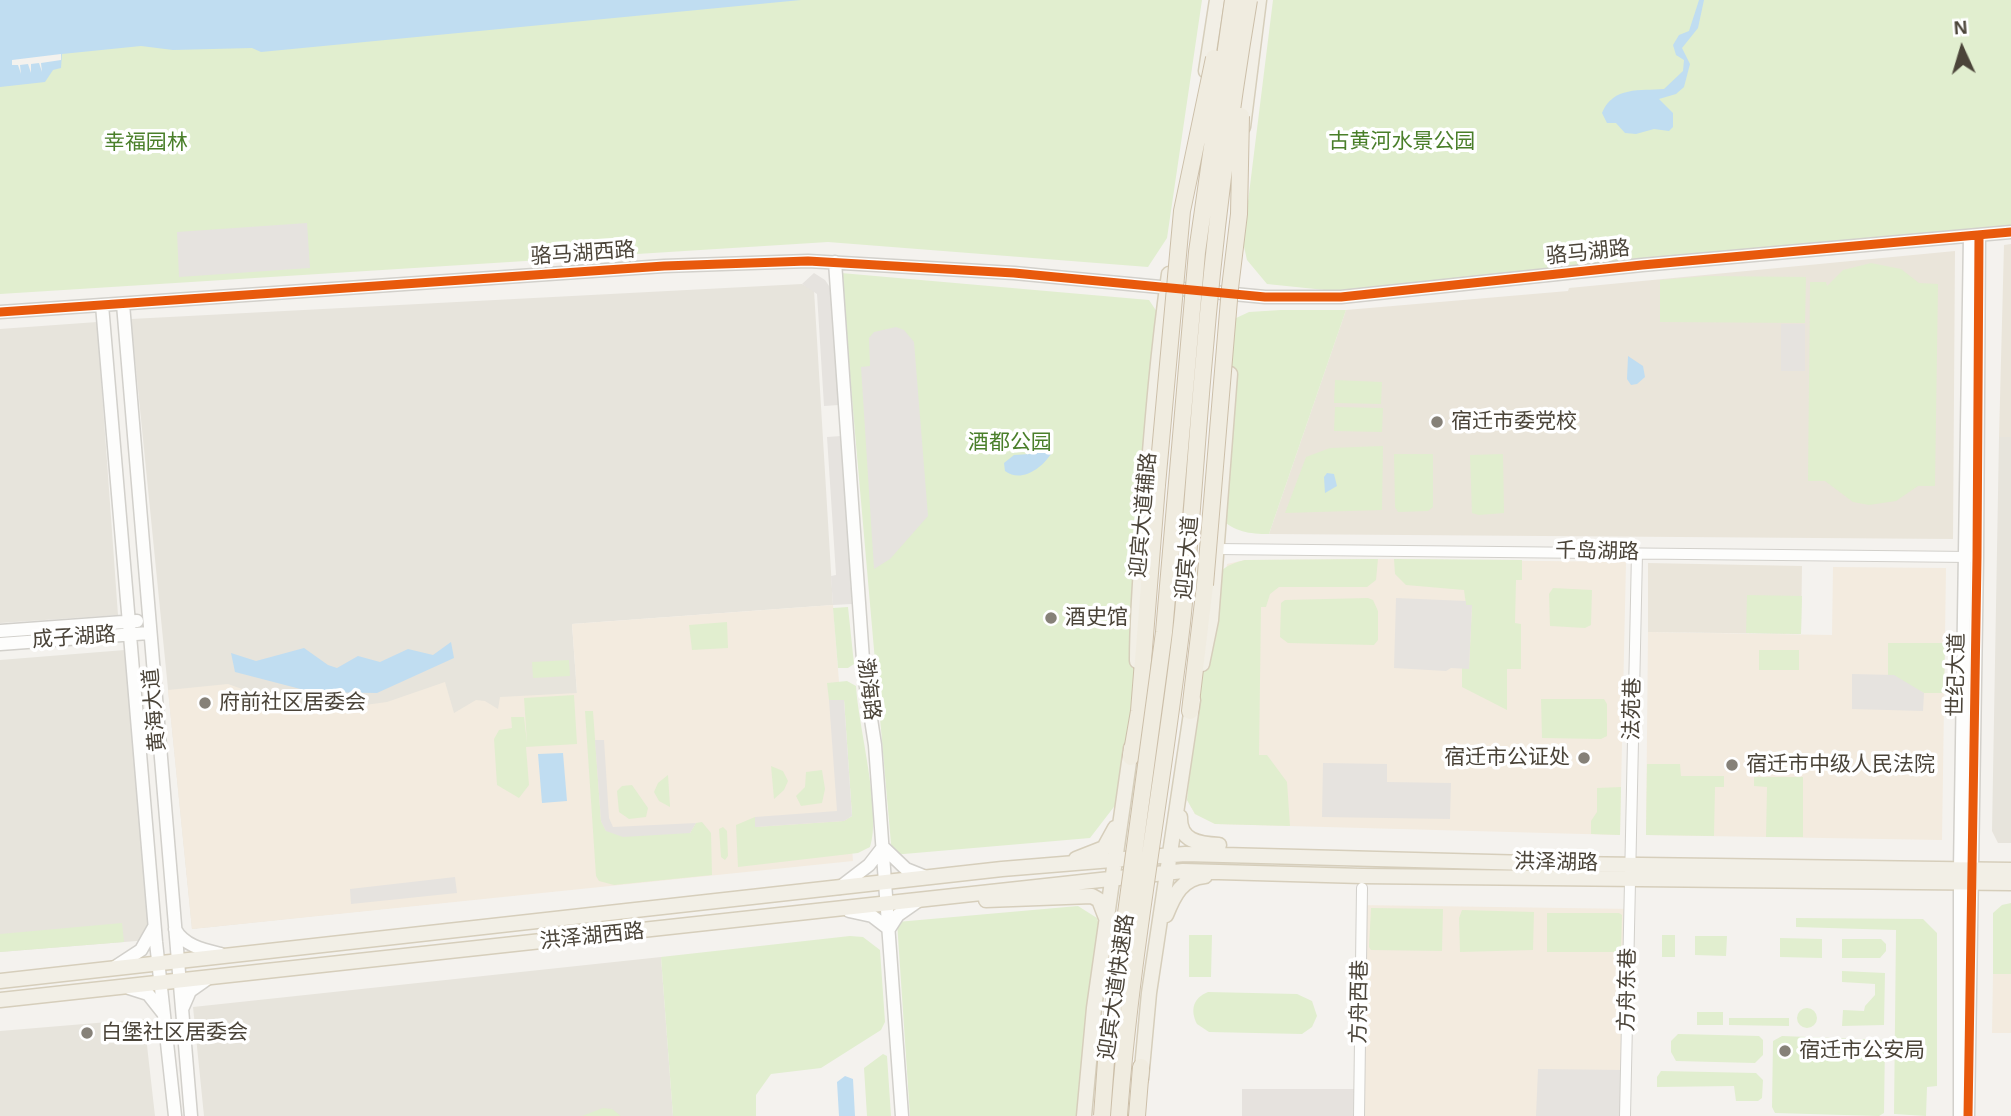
<!DOCTYPE html>
<html>
<head>
<meta charset="utf-8">
<style>
  body { margin:0 }
  #map { position:relative; width:2011px; height:1116px; overflow:hidden; background:#f4f2ee; font-family:Arial,sans-serif }
  canvas { display:block }
  .north { position:absolute; left:1927px; top:14px; width:70px; height:70px; -webkit-text-stroke:5px #fff; paint-order:stroke; rotate:356deg; font-size:19px; font-weight:700; line-height:28px; text-align:center; color:#4b4439 }
  .north::after { content:''; display:block; margin:auto; width:24px; height:32px; background:#4b4439; clip-path:polygon(50% 0,100% 100%,50% 72%,0 100%) }
</style>
</head>
<body>
<div id="map">
<canvas width="2011" height="1116"></canvas>
<div class="north">N</div>
</div>
<script>
const ctx = document.querySelector('canvas').getContext('2d');
ctx.lineJoin = 'round';
function paint(path, color) { ctx.fillStyle = color; ctx.fill(path, 'evenodd'); }
function trace(path, color, width, dash) { ctx.strokeStyle = color; ctx.lineWidth = width; ctx.lineCap = dash ? 'butt' : 'round'; ctx.setLineDash(dash || []); ctx.stroke(path); }
function write(font, color, halo, rows, align = 'center') {
  ctx.font = font + ' Arial,"Noto Sans SC",sans-serif'; ctx.lineWidth = 7; ctx.setLineDash([]); ctx.textBaseline = 'middle'; ctx.strokeStyle = halo; ctx.fillStyle = color; for (const [text, x, y, turn = 0] of rows) {
    ctx.save(); ctx.translate(x, y); ctx.rotate((+turn || 0) * Math.PI / 180); ctx.textAlign = isNaN(turn) ? turn : align; if (halo) ctx.strokeText(text, 0, 0); ctx.fillText(text, 0, 0); ctx.restore();
  }
}
paint(new Path2D(`
  M802,284L814,290L833,605L572,624L591,887L192,929L131,319Z
  M97,322L118,615L0,623V329Z
  M1999,437H2011V843H1998L1992,831Z
  M125,650L149,940L0,952V660Z
  M661,957L673,1116H204L193,1007Z
  M144,1019L155,1116H0V1031Z`), '#e7e4dc');
paint(new Path2D(`
  M1378,559L1626,562L1620,835L1215,824L1195,814L1187,800L1227,564L1245,560Z
  M1833,567L1946,568L1942,840L1646,835L1648,632L1832,635Z
  M833,605L853,861L192,929L168,690L228,684L273,700L328,710L387,702L445,682L454,713L476,700L485,701L498,709L500,697L577,693L572,624Z
  M1357,905L1634,909L1630,1116H1354Z
  M1993,974H2011V1033H1992Z`), '#f3ebdf');
paint(new Path2D(`
  M1242,1089H1354L1353,1116H1242Z`), '#e6e2de');
paint(new Path2D(`
  M2011,244V437H1999L2004,245Z
  M1955,251L1953,539L1269,534L1346,310L1568,291L1569,288Z
  M1648,563L1802,566L1801,634L1648,632Z`), '#eae5da');
paint(new Path2D(`
  M0,0H1202L1167,238L1148,267L828,242L0,294Z
  M1273,0H2011V226L1362,290H1325L1267,284L1247,260L1243,242Z
  M1871,263L1901,269L1919,283L1938,284L1935,486H1918L1896,501L1869,505L1853,502L1825,481H1808L1810,282H1826L1827,286L1843,270Z
  M841,273L1149,300L1171,333L1148,641L1120,799L1090,838L892,855Z
  M1708,276L1806,277L1805,323L1660,322V280Z
  M1281,310H1346L1269,534C1249,534 1235,532 1220,518L1234,319L1249,312Z
  M1335,380L1382,382L1381,404L1334,403Z
  M1335,407L1383,408L1382,432L1334,431Z
  M1383,446L1382,510L1285,513L1306,457L1330,448Z
  M1394,454H1433V507L1428,511L1398,512L1395,507Z
  M1503,454L1504,513L1479,515L1472,513L1470,455Z
  M1378,559L1376,580L1367,587H1279L1270,594L1266,607H1261L1259,755H1267L1287,782L1290,826L1215,824L1195,814L1187,800L1207,593C1217,573 1223,565 1245,560Z
  M1394,559L1522,560V580H1516L1515,623L1521,624V669H1507V710L1462,687V668H1469L1472,606L1466,605L1464,590L1406,585L1395,574Z
  M1553,588L1592,590L1591,625L1585,628L1550,626L1549,594Z
  M1747,595L1802,596L1801,634L1746,633Z
  M1368,598L1373,600L1378,611V640L1374,645L1288,643L1280,637L1281,603L1285,600Z
  M848,607L854,664L848,668H838L833,608Z
  M727,622L728,648L692,650L689,625Z
  M1888,643H1945L1944,693H1924L1888,675Z
  M1759,650H1799V670H1759Z
  M569,660L570,676L533,678L532,662Z
  M847,681L856,686C858,725 882,813 870,847L858,853L738,867L736,825L755,817L756,827L844,821L852,816L844,700H829L827,683Z
  M574,695L577,744L526,747L529,785L519,798L497,785L494,739L499,730L512,728L511,717H524L527,743L524,698Z
  M1541,699H1604L1607,704V736L1601,739L1542,738Z
  M585,711H593L601,821L606,831L690,833L696,823L702,822L711,833L712,875L614,885L599,881L596,876Z
  M1647,764H1680L1681,776H1724V787H1715L1714,836L1646,835Z
  M771,766L783,771L788,781L784,790L774,799Z
  M822,770L825,789L822,803L801,806L796,796L805,787L806,772Z
  M668,775L670,806V807L659,801L654,792L658,783Z
  M1754,777H1803V837H1766L1767,787L1754,786Z
  M632,785L648,808L646,817L629,819L619,812L617,791L622,786Z
  M1621,787L1620,835L1591,834V821L1597,812V788Z
  M723,827L727,831L728,856L725,860L721,857L719,829Z
  M2011,903V974H1993V913L2002,905Z
  M1078,906L1097,918L1102,937L1081,1116H910L897,922Z
  M1371,908L1443,909L1442,951L1371,950L1369,947Z
  M1462,910L1534,912L1533,950L1460,952L1459,918Z
  M1547,913H1619L1622,915L1621,952H1547Z
  M1796,918L1923,919L1937,933V1086L1927,1087L1926,1116L1894,1114L1896,930L1796,927Z
  M122,923L124,942L0,952V934Z
  M1189,935H1212L1211,977H1189Z
  M1662,935H1675V957H1662Z
  M850,936L863,937L880,950L885,1022L881,1030L821,1068L771,1074L756,1095V1116H673L661,957Z
  M1695,936H1727L1726,956L1695,955Z
  M1780,938L1822,939V958L1780,957Z
  M1842,939H1881L1886,944V951L1880,958H1842Z
  M1842,971L1885,973L1884,1025L1842,1026L1843,1010L1864,1011L1865,1006L1875,995V984L1842,982Z
  M1208,992L1297,994L1312,1001L1317,1016L1312,1027L1302,1034L1209,1032L1197,1024C1190,1010 1193,998 1208,992Z
  M1797 1018a10 10 0 1 1 20 0a10 10 0 1 1-20 0Z
  M1697,1012H1723V1025H1697Z
  M1729,1018H1789V1026L1729,1025Z
  M1678,1034L1759,1036L1763,1040V1055L1755,1063L1676,1061L1671,1052V1041Z
  M1782,1036L1885,1040L1884,1113L1879,1116L1775,1113L1772,1107L1773,1041Z
  M883,1054L887,1056L891,1116H867L864,1068Z
  M1661,1071L1756,1073L1763,1080L1762,1098L1758,1101H1736L1734,1086L1657,1087V1077Z
  M603,1108L612,1109L621,1116H582Z`), '#e1eecf');
paint(new Path2D(`
  M307,223L310,268L179,277L177,232Z
  M814,273L825,280L831,289L839,405L824,406L817,294L802,284Z
  M1781,324H1805V371H1781Z
  M896,327L904,330L914,342L928,516L890,559L874,569L861,367L870,366L869,338L874,332Z
  M841,436L852,604L833,605L831,576L836,575L827,437Z
  M1396,598L1466,601V605H1472L1469,669L1451,668L1446,671L1394,668Z
  M1852,674L1894,675L1924,693L1923,711L1852,709Z
  M829,700H844L852,816L844,821L755,827V817L837,811Z
  M595,740H604L609,818L613,827L696,823L690,833L623,837L606,831L601,821Z
  M1323,763L1387,764V782L1451,783L1450,819L1322,817Z
  M455,877L457,893L351,904L350,889Z
  M1538,1069L1625,1070L1624,1116H1536Z`), '#e6e3df');
paint(new Path2D(`
  M0,0H801L261,52L252,48L173,50L141,46L62,54L61,68L53,70L45,82L0,87Z
  M1699,0H1704L1698,28L1682,48L1690,64L1684,87L1676,94L1659,99L1673,113V127L1669,131L1654,129L1636,134L1625,133L1616,123H1607L1602,113C1613,86 1640,91 1664,89L1683,71L1684,60L1676,55L1673,45L1679,35L1689,31Z
  M1628,356L1643,366L1645,377L1637,384L1631,385L1627,379Z
  M1042,445L1050,447L1051,454C1041,469 1021,483 1005,471L1004,463L1014,455L1030,454Z
  M1327,473L1334,474L1337,486L1325,493L1324,477Z
  M451,642L454,658L377,693L312,692L235,672L231,653L256,661L304,648L328,665L337,668L358,656L380,662L408,649L433,655Z
  M563,753L567,801L542,803L538,754Z
  M845,1076L853,1079L855,1116H839L837,1082Z`), '#c0ddf1');
paint(new Path2D(`
  M61,54V60L41,63L42,72L39,63L31,64V73L28,64L20,65L21,74L18,65H12V60Z`), '#f4f2ee');
const minor = new Path2D(`
  M1217,549L1970,557
  M1359,1116L1362,888
  M1625,1116L1637,553`);
const tertiary = new Path2D(`
  M835,262L864,674L875,745L902,1116
  M123,304L191,1116
  M102,305L156,942L175,1116
  M0,312L664,266L808,261L1014,273L1265,297H1341L1642,265L2011,232
  M0,631L137,621
  M0,644L149,633
  M839,888L869,865L883,847L906,869L926,877
  M849,911L872,916L889,929L898,915L918,901
  M175,929C184,946 204,950 221,954
  M115,967L141,950L154,927
  M129,988L148,994L163,1013
  M183,1007L190,991L207,979
  M1960,1116V868L1970,236
  M1968,1116L1977,558L1979,235`);
const primary = new Path2D(`
  M1206,71L1217,0
  M1243,127L1259,0
  M1137,661C1137,607 1142,555 1146,502C1152,425 1158,349 1169,274
  M1202,664L1211,620L1230,374
  M1180,817C1179,841 1199,844 1219,845
  M1076,859L1104,848L1115,828
  M986,900L1092,896L1099,900L1106,918
  M1166,915C1174,895 1182,878 1205,876
  M0,981L1002,869L1185,854L1568,864L2011,870
  M0,1000L1183,871L1362,876L2011,883
  M1141,1079L1149,993L1193,700
  M1084,1116L1094,1008L1131,748`);
const trunk = new Path2D(`
  M1190,711L1205,585
  M1131,757L1139,711L1157,485
  M1137,1116L1141,1067`);
trace(minor, '#d2d0cb', 12);
trace(tertiary, '#d2d0cb', 15);
trace(primary, '#d6cebb', 17);
trace(trunk, '#ccbfa9', 18);
trace(minor, '#fdfdfc', 10);
trace(tertiary, '#fdfdfc', 12);
trace(primary, '#f2efe6', 14);
trace(trunk, '#f0ece0', 16);
const trunkBridge = new Path2D(`
  M1157,485L1182,211L1214,58
  M1205,585L1230,288L1239,214L1241,116
  M1102,1116L1106,1061L1164,632L1197,252L1233,0
  M1119,1116C1131,951 1163,788 1182,623C1191,535 1196,447 1204,359C1214,239 1229,119 1249,0`);
trace(trunkBridge, '#ccbfa9', 18, []);
trace(trunkBridge, '#f0ece0', 16);
trace(new Path2D(`
  M0,312L664,266L808,261L1014,273L1265,297H1341L1642,265L2011,232
  M1968,1116L1977,558L1979,235`), '#e8590c', 9);
for (const [x, y, r, color] of [
  [1437,422,7,"#868178"],
  [1051,618,7,"#868178"],
  [205,703,7,"#868178"],
  [1584,758,7,"#868178"],
  [1732,765,7,"#868178"],
  [87,1033,7,"#868178"],
  [1785,1051,7,"#868178"]
]) { const dot = new Path2D(); dot.arc(x, y, r, 0, 2 * Math.PI); ctx.fillStyle = color; ctx.fill(dot); trace(dot, '#fff', 2.5); }
write('21px', '#4a7f2a', '#fff', [
  ["古黄河水景公园",1402,142],
  ["幸福园林",146,143],
  ["酒都公园",1010,443]
]);
write('21px', '#4b4439', '#fff', [
  ["骆马湖路",1588,253,-6],
  ["骆马湖西路",583,254,-4],
  ["迎宾大道辅路",1144,515,-85],
  ["千岛湖路",1597,552,1],
  ["迎宾大道",1188,558,-85],
  ["成子湖路",74,638,-4],
  ["世纪大道",1957,675,-89],
  ["渤海路",868,689,83],
  ["法苑巷",1633,709,-89],
  ["黄海大道",155,710,-95],
  ["洪泽湖路",1556,863,1],
  ["洪泽湖西路",592,937,-6],
  ["迎宾大道快速路",1117,987,-82],
  ["方舟东巷",1628,990,-89],
  ["方舟西巷",1360,1002,-89]
]);
write('21px', '#4b4439', '#fff', [
  ["宿迁市委党校",1451,422],
  ["酒史馆",1065,618],
  ["府前社区居委会",219,703],
  ["宿迁市公证处",1570,758,"right"],
  ["宿迁市中级人民法院",1746,765],
  ["白堡社区居委会",101,1033],
  ["宿迁市公安局",1799,1051]
], 'left');
</script>
</body>
</html>
